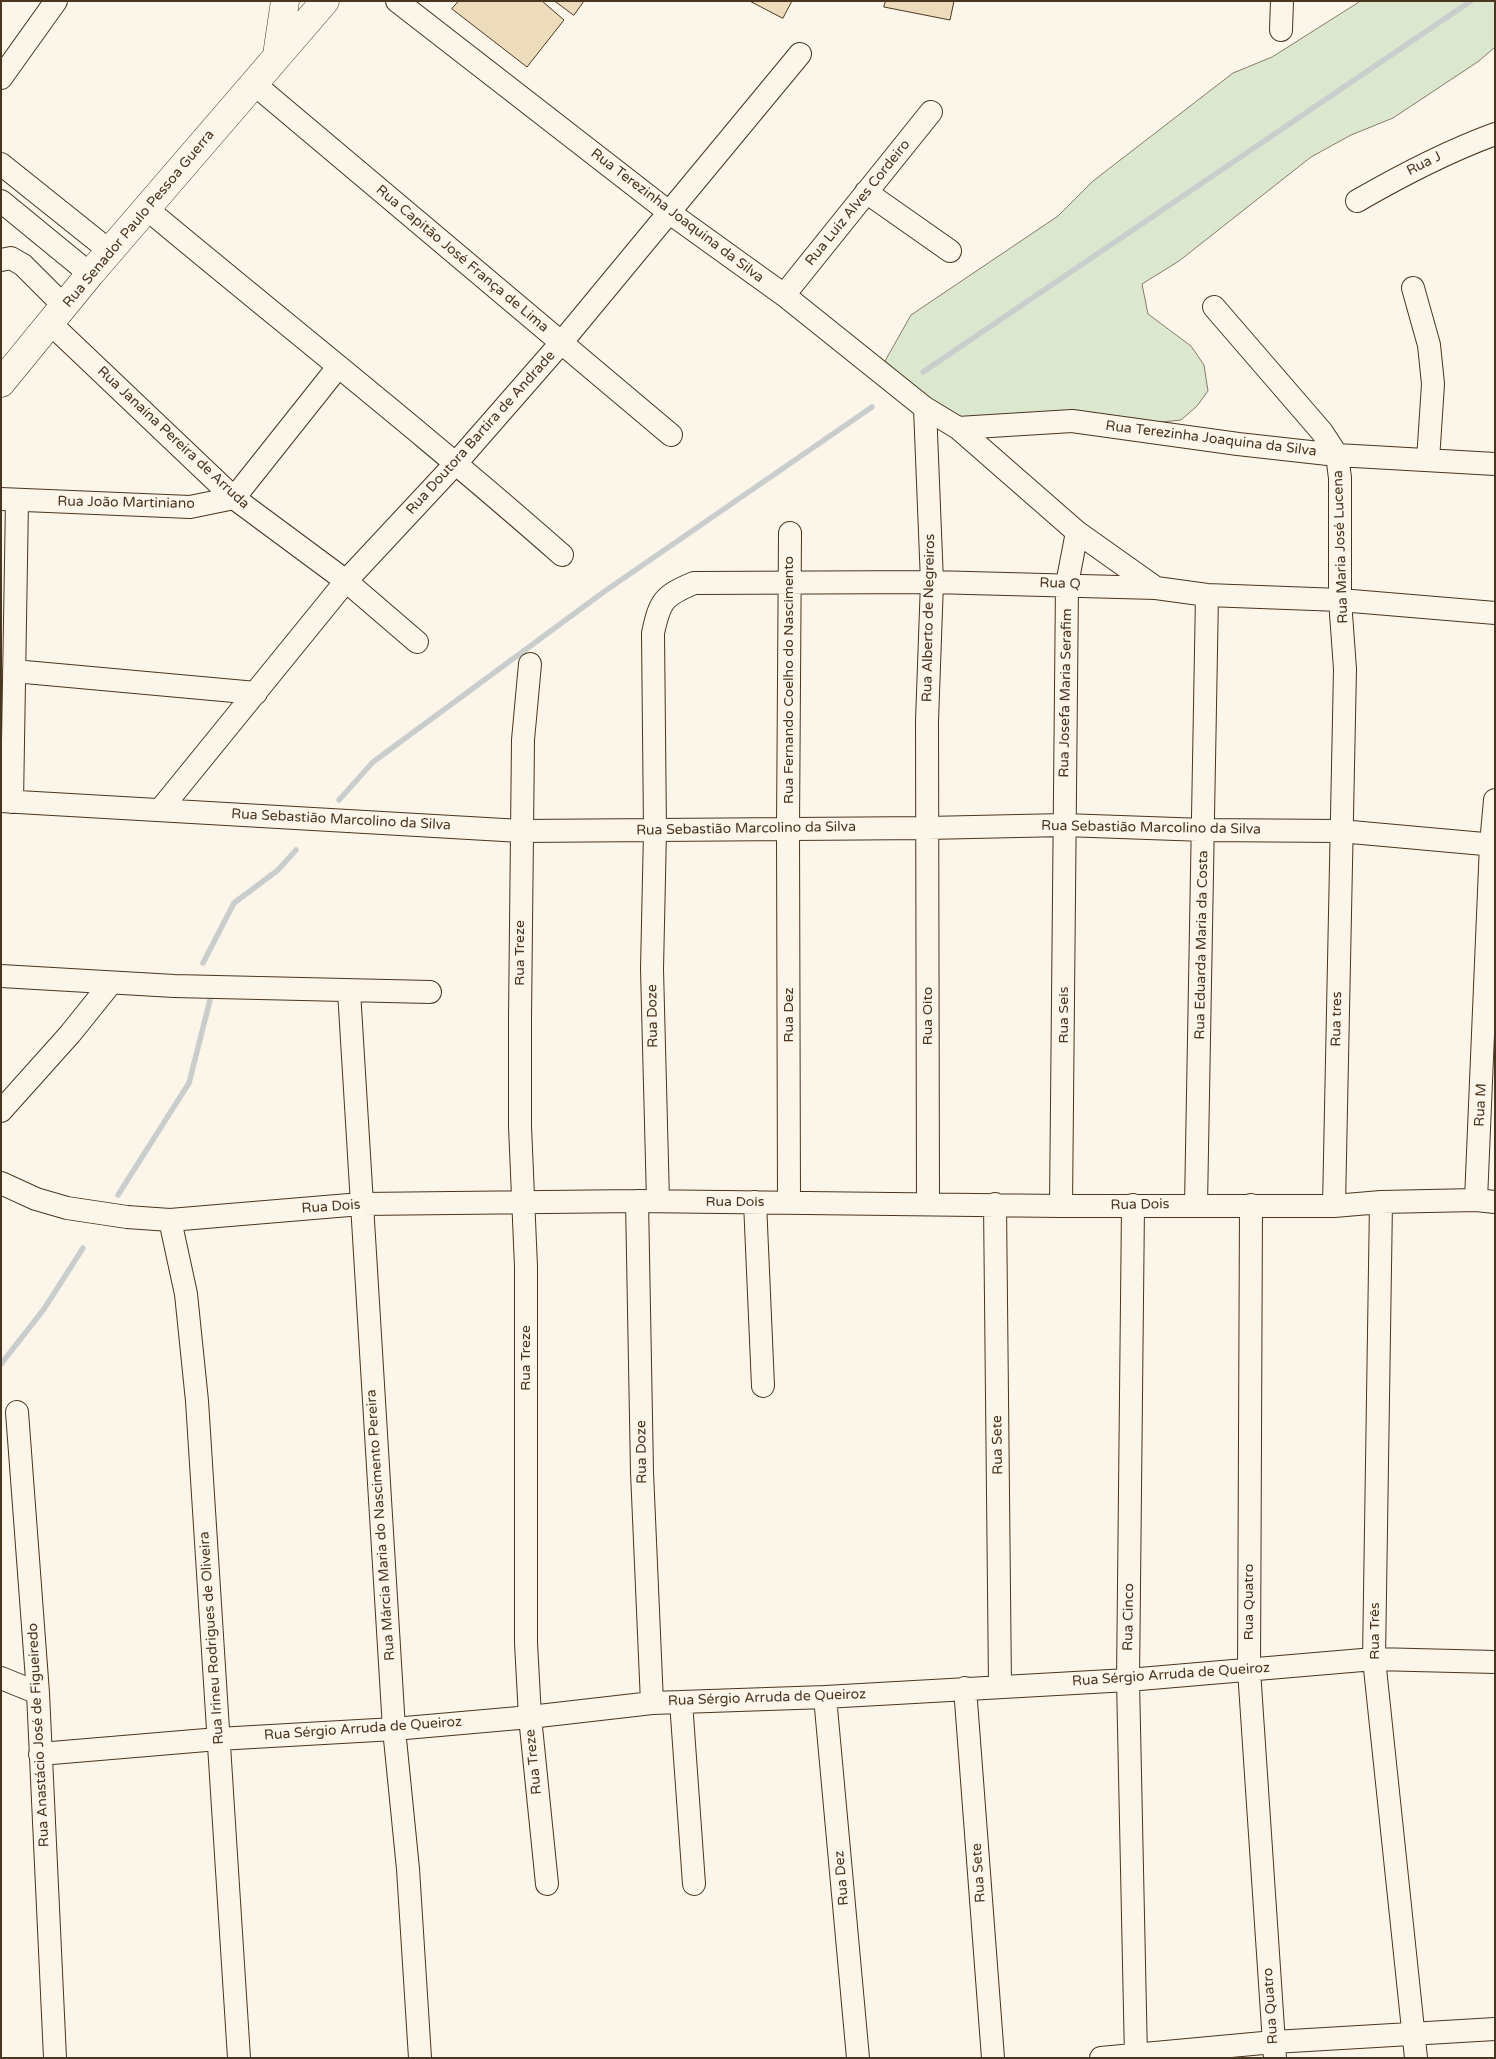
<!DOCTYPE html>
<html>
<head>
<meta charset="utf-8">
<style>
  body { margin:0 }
  #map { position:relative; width:1496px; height:2059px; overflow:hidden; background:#fbf6e9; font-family:"Varela Round",sans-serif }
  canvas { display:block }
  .frame { position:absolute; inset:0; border:2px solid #4a3520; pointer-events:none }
</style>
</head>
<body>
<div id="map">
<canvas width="1496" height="2059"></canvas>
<div class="frame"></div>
</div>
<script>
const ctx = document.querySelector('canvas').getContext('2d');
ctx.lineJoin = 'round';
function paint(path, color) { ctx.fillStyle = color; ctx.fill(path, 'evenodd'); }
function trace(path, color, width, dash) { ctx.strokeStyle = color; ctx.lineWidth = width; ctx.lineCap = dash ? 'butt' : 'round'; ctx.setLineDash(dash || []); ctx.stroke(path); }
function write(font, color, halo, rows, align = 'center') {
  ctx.font = font + ' "Varela Round",sans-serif'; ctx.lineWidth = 4; ctx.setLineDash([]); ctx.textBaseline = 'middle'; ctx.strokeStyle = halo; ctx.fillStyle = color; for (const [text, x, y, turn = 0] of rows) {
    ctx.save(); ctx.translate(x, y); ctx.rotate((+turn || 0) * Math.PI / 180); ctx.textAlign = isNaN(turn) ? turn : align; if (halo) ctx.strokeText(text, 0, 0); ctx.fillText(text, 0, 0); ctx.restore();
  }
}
const green = new Path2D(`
  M1361,1H1495V47L1479,61L1393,118L1351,135L1311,157L1179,261L1142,284L1148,314L1191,346L1204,365L1208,391L1197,406L1181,420L1144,424L979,420L947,414L885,361L911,315L1058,216L1093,181L1233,73L1272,57Z`);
paint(green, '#dce7d0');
trace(green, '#887966', 1);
trace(new Path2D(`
  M923,372L1471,1
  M339,800L373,762L605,591L872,407
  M203,963L234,903L278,870L296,850
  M118,1195L189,1083L210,1000
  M1,1364L44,1309L83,1248`), '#c9cecd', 5.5);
const building = new Path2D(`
  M459,1H542L564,20L527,67L452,9Z
  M555,1H584L574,15Z
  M750,1H792L783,18Z
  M886,1H954L950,20L884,7Z`);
paint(building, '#ecdcbc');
trace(building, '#4a3520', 1);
const minor = new Path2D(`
  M397,1L670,213L784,295L925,408L958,428L1077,532L1156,588
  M1281,30L1282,1
  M1,78L56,1
  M253,83L671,435
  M1,164L111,252
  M866,192L950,251
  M1,201L90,274
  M1357,201C1402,175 1446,152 1495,134
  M147,209C285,324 427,436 562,555
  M1,260L11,258L23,265L65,307
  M1413,288L1429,345L1433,384L1428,460
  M784,295L931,112
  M1214,307L1322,432L1337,455L1340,478V600L1345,669L1334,1206
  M51,324L234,498L346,581L417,642
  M925,408L932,582L927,721L928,1203
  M958,428L1072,421L1238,444L1337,455L1495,464
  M1,499L190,507L234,498L338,367
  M530,664L523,740L520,1018V1126L526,1267V1643L530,1717L547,1884
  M14,671L256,693
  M1,801L521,831L927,828L1064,825L1204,830L1340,831L1495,845
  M12,802L17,501
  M160,810L346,581L457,462L561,343L800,54
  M1,976L174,986L430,992
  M349,991L394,1729L408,1869L420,2058
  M1,1111L70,1034L111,983
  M1,1183L36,1199L67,1208L127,1217L170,1220L361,1204L637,1201L1061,1206H1334L1381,1202L1476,1200L1495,1202
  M1476,1200L1491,844L1495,800
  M637,1201L642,1472L652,1703
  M658,1201L652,969L655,831L653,633C660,601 663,596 694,583L932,582L1156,588L1207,595L1340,600L1495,613
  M755,1202L763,1386
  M789,1202L788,828L790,533
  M1381,1202L1374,1659L1416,2058
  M995,1204L1000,1686
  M1133,1205L1128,1680L1136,2058
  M1196,1205L1207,595
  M1251,1205L1249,1670L1275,2058
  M1061,1206L1067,584L1077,532
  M170,1220L186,1294L197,1401L239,2058
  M17,1412L38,1693L55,2058
  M1,1678L38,1693
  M965,1688L993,2058
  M825,1697L858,2058
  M681,1702L694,1884
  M40,1754L218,1739L394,1729L530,1717L652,1703L825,1697L1128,1680L1374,1659L1495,1662
  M1101,2058L1274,2042L1495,2029`);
const major = new Path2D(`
  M277,55L285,1
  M1,383L90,274L325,1`);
trace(minor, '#4a3520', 24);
trace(major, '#4a3520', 29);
trace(minor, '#fbf6e9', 22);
trace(major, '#fbf6e9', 28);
write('14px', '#4a3520', '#fbf6e9', [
  ["Rua J",1424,164,-27],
  ["Rua Luiz Alves Cordeiro",858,203,-51],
  ["Rua Terezinha Joaquina da Silva",677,216,37],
  ["Rua Senador Paulo Pessoa Guerra",139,219,-50],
  ["Rua Capitão José França de Lima",462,259,40],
  ["Rua Doutora Bartira de Andrade",481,433,-48],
  ["Rua Janaína Pereira de Arruda",173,438,43],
  ["Rua Terezinha Joaquina da Silva",1211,439,7],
  ["Rua João Martiniano",126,503,1],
  ["Rua Maria José Lucena",1341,547,-92],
  ["Rua Q",1060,584,2],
  ["Rua Alberto de Negreiros",929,618,-89],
  ["Rua Fernando Coelho do Nascimento",789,680,-90],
  ["Rua Josefa Maria Serafim",1066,693,-89],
  ["Rua Sebastião Marcolino da Silva",341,820,3],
  ["Rua Sebastião Marcolino da Silva",1151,828,1],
  ["Rua Sebastião Marcolino da Silva",746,829,-1],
  ["Rua Eduarda Maria da Costa",1202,945,-89],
  ["Rua Treze",520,953,-90],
  ["Rua Dez",789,1015,-90],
  ["Rua Seis",1064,1015,-90],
  ["Rua Doze",653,1016,-91],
  ["Rua Oito",928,1016,-90],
  ["Rua tres",1337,1019,-89],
  ["Rua M",1481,1105,-87],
  ["Rua Dois",735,1202],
  ["Rua Dois",1140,1205,-1],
  ["Rua Dois",331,1207,-4],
  ["Rua Treze",526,1358,-90],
  ["Rua Sete",998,1445,-91],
  ["Rua Doze",642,1452,-91],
  ["Rua Márcia Maria do Nascimento Pereira",381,1525,-94],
  ["Rua Quatro",1249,1602,-90],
  ["Rua Cinco",1129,1617,-89],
  ["Rua Três",1375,1631,-90],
  ["Rua Irineu Rodrigues de Oliveira",212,1638,-94],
  ["Rua Sérgio Arruda de Queiroz",1171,1675,-4],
  ["Rua Sérgio Arruda de Queiroz",767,1698,-2],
  ["Rua Sérgio Arruda de Queiroz",363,1729,-4],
  ["Rua Anastácio José de Figueiredo",39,1735,-93],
  ["Rua Treze",534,1762,-96],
  ["Rua Sete",979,1873,-94],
  ["Rua Dez",842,1878,-95],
  ["Rua Quatro",1271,2006,-94]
]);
</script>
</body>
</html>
